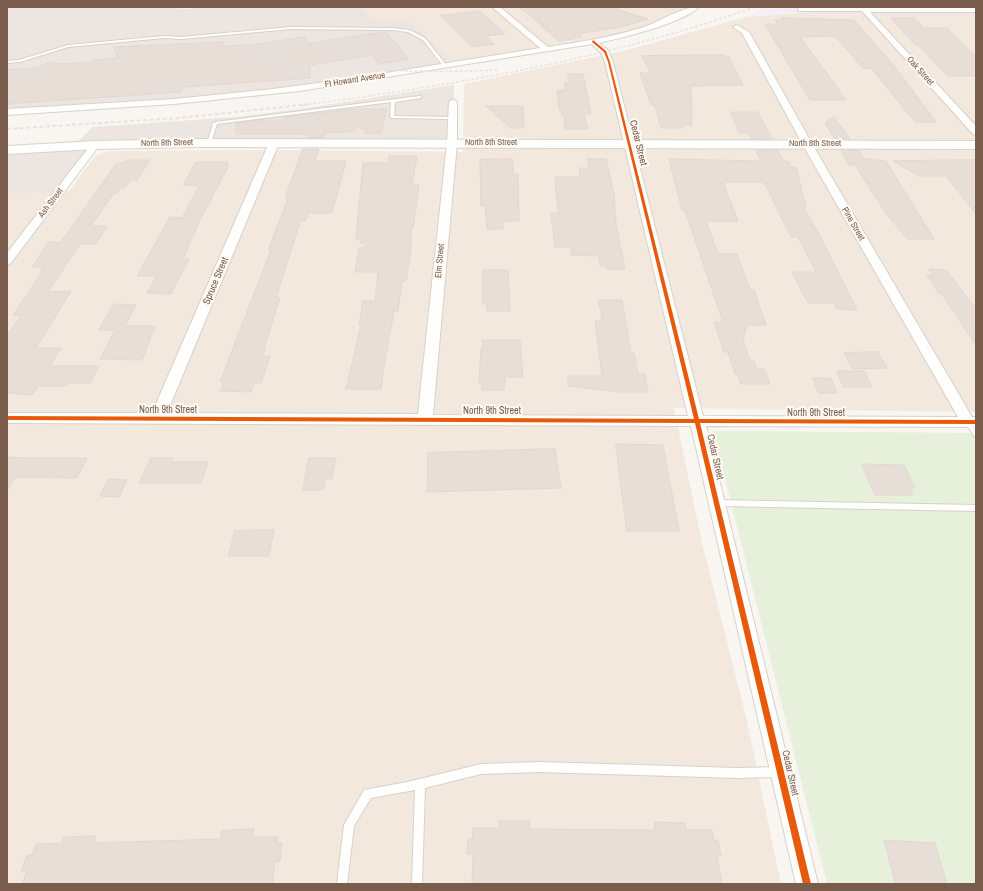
<!DOCTYPE html>
<html>
<head>
<meta charset="utf-8">
<style>
  body { margin:0 }
  #map { position:relative; width:983px; height:891px; overflow:hidden; background:#f9f5f0; font-family:"Archivo Narrow",sans-serif }
  canvas { display:block }
  .frame { position:absolute; inset:0; border:8px solid #7a5c4d; pointer-events:none }
</style>
</head>
<body>
<div id="map">
<canvas width="983" height="891"></canvas>
<div class="frame"></div>
</div>
<script>
const ctx = document.querySelector('canvas').getContext('2d');
ctx.lineJoin = 'round';
function paint(path, color) { ctx.fillStyle = color; ctx.fill(path, 'evenodd'); }
function trace(path, color, width, dash) { ctx.strokeStyle = color; ctx.lineWidth = width; ctx.lineCap = dash ? 'butt' : 'round'; ctx.setLineDash(dash || []); ctx.stroke(path); }
function write(font, color, halo, rows, align = 'center') {
  ctx.font = font + ' "Archivo Narrow",sans-serif'; ctx.lineWidth = 4; ctx.setLineDash([]); ctx.textBaseline = 'middle'; ctx.strokeStyle = halo; ctx.fillStyle = color; for (const [text, x, y, turn = 0] of rows) {
    ctx.save(); ctx.translate(x, y); ctx.rotate((+turn || 0) * Math.PI / 180); ctx.textAlign = isNaN(turn) ? turn : align; if (halo) ctx.strokeText(text, 0, 0); ctx.fillText(text, 0, 0); ctx.restore();
  }
}
paint(new Path2D(`
  M361,7H695L670,20L642,29L602,39L457,64L407,18L376,21Z
  M811,12H976V140H970L976,147V412L674,408L702,543L746,717L781,884H7V192L69,191L95,156L109,151L283,150L463,152L464,84L624,51L746,17Z`), '#f2e8de');
paint(new Path2D(`
  M7,7H156L189,9L198,7H361L376,21L407,18L457,64L274,92L7,112Z
  M454,85L452,143L95,145L59,192L7,193V150L73,146L93,127L237,117L300,109Z`), '#ede5e0');
paint(new Path2D(`
  M768,7H976V10L803,9L799,12L746,17Z`), '#f6eef6');
paint(new Path2D(`
  M713,431L976,433V884H827Z`), '#e7f0db');
const building = new Path2D(`
  M519,7H611L648,19L621,27L578,34L582,37L559,41L541,26H543Z
  M480,11L505,34L486,36L494,44L472,47L441,16Z
  M782,18L854,20L895,67L936,122H915L872,69L863,68L835,36L800,37L846,100H810L765,24H778L775,20H784Z
  M891,18H914L924,28H947L976,57V76H948L919,46H917Z
  M386,32L409,59L379,64L372,55L310,65V78L183,87L181,92L7,104V70L37,68L49,62L61,64L91,62L92,60L118,58L114,47L224,42L223,46L252,45L304,37L309,43Z
  M723,55L729,57L743,85L691,86L692,125H682L683,128H661L655,105H652L650,102L640,73H651L642,56Z
  M568,74H583L591,114H584L588,129H565L564,115H562L559,108L557,90H565V82H569Z
  M486,106H523L524,128H511Z
  M356,109H387L381,133H365L366,129L356,127L355,131L325,133L323,138H307L309,134H236V123L263,120H284L285,117Z
  M731,112H758L772,139H751L748,133H740Z
  M834,117L850,139H835L825,123Z
  M303,149H319L315,161H346L332,213H309L306,220L300,222L276,298H280L264,348H265L263,356H270L261,383H254L251,392L220,391L224,382H220L271,250H268L288,199H286V196Z
  M756,150H777L784,161L789,162L791,167H796L806,207H803L820,236L857,310L837,309L834,303H808L792,272H816L798,237H791L764,182H723L738,221H706L718,254H737L750,290H754L766,325H747L743,340L750,361H754L757,369H764L770,384H741L738,374H735L728,352H724L714,322H723L685,210H682L669,159L761,161Z
  M841,150H858L865,159L886,161L934,239H907L885,212L855,165H850Z
  M389,156H417L412,185H419L413,229H411V251L406,281H402L398,311H394L384,366L381,389H346L361,325H359L363,301H375L378,272H355L359,249L371,243H360V239H356L363,163H388Z
  M512,159L514,174H518L519,221H503V229H487L485,206H481L480,160Z
  M587,159H606L614,194L616,224L625,269H606V266H600L599,256L571,255V247H555L551,214L558,213L555,177H580L579,168H589Z
  M127,160H150L137,180H130L125,188H120L116,194H113L91,226H107L96,244H80L48,292L71,291L36,348H61L50,366H99L90,383H68L66,386H38L32,395L7,393V335L22,315H13L41,274H39L44,267H32L49,242H61L116,164L125,162Z
  M976,160V214L946,176H919L893,161Z
  M196,162H228L226,165H229L199,222L183,259H189L171,294L147,293L156,276H137L170,217L182,218L199,186L184,185Z
  M929,269L946,270L976,309V345L942,294H939L927,275H933Z
  M483,270H508L510,311H487V304H483Z
  M599,300H622L631,353H634L638,374H645L648,392H618L568,386V376H602L595,321H602Z
  M114,304L136,305L125,326H155L142,360L100,359L115,330H99Z
  M483,340H520L523,377H505L504,390H482V383H479L481,348H482Z
  M878,352L887,368L852,369L844,353Z
  M837,371H864L872,387H844Z
  M813,378H831L837,393H819Z
  M616,444L663,445L679,531H627Z
  M555,449L561,488L427,492L428,453Z
  M7,457L25,458H87L77,478L15,477L7,491Z
  M151,458H173L171,462H208L201,483H140Z
  M309,458H336L332,479H325L323,490H303Z
  M862,464L904,465L915,488H910L913,495H875Z
  M109,479L127,480L119,497L100,496Z
  M274,530L269,556H228L235,531Z
  M499,821H530V829L628,830H655L654,822L685,823L686,830H712L714,840H718L721,856H717L722,884H472L473,854H467L468,839H472L473,828H499Z
  M254,829L252,837H278L277,843H282L280,862H275L272,884H22L27,871H21L27,855H32L36,844L62,843L64,837L96,836L94,843L220,839L222,831Z
  M884,840L935,843L947,884H896Z`);
paint(building, '#e6ded7');
trace(building, '#e2d8d2', 1);
const lane = new Path2D(`
  M291,27L392,28L410,30L425,38L447,66L444,67L423,40L408,32L392,30L291,29L181,39L164,38L68,47L20,62L7,63V61L19,60L68,45L164,36L181,37Z
  M420,96L422,97L421,98L395,102L394,116L452,117L454,118L452,119L392,118L390,117L391,102L217,124L211,143L209,144L207,143L213,123L215,122Z
  M966,420H970L976,429V437L974,436L966,424L965,422Z
  M717,500L976,505V511L717,506L714,505L713,503L714,501Z
  M539,762L738,768L779,767L782,769L784,772L782,775L779,777L738,778L539,772L481,774L425,788L422,884H412L415,790L371,798L354,826L347,884H337L344,825L364,790L407,782L481,764Z`);
const street = new Path2D(`
  M492,7H500L548,47C580,42 612,37 644,27C661,21 681,7 699,7C681,24 624,37 599,43L608,50L613,62L703,416L958,417L808,154L742,33L733,27L737,25L749,32L818,154L972,417H976V427L706,426L818,884H796L691,426L7,423V413H152L269,143L274,140L279,143L167,413L418,414L447,143L449,102L453,99L457,102V143L433,415L688,416L605,62L601,53L592,44L300,91L174,104L7,115V109L174,99L273,89L355,78L540,48Z
  M798,7L976,8V12H870L976,126V135L973,134L862,11H798Z
  M95,142L100,145L98,147L11,263L7,265V253L92,143Z`);
const secondary = new Path2D(`
  M202,139L976,141V149L202,147L95,149L7,154V146L95,141Z`);
trace(lane, '#d7d1cb', 2);
trace(street, '#d7d1cb', 2);
trace(secondary, '#d9d2cb', 2);
paint(lane, '#fefefd');
paint(street, '#fefefd');
paint(secondary, '#fefefd');
trace(new Path2D(`
  M255,61C336,69 417,74 499,70
  M303,105C456,85 609,59 755,7`), '#e6e3e7', 1.5, [3, 2]);
trace(new Path2D(`
  M7,129L179,118L311,104`), '#e6e3e7', 2, [4, 2.5]);
paint(new Path2D(`
  M593,40L606,51L610,62L699,419L976,420V424L700,423L811,884H803L695,423L7,420V416L694,419L608,62L604,52L592,42Z`), '#e8590c');
write('9px', '#7a5c4d', '#fffaf3', [
  ["Oak Street",920,71,48],
  ["Ft Howard Avenue",355,80,-9],
  ["North 8th Street",167,143,-1],
  ["North 8th Street",491,143],
  ["North 8th Street",815,144],
  ["Ash Street",51,203,-53],
  ["Pine Street",853,224,60],
  ["Elm Street",440,261,-85]
]);
write('10px', '#7a5c4d', '#fffaf3', [
  ["Cedar Street",638,143,76],
  ["Spruce Street",216,281,-67],
  ["North 9th Street",168,410],
  ["North 9th Street",492,411],
  ["North 9th Street",816,413],
  ["Cedar Street",715,457,77],
  ["Cedar Street",790,773,77]
]);
</script>
</body>
</html>
